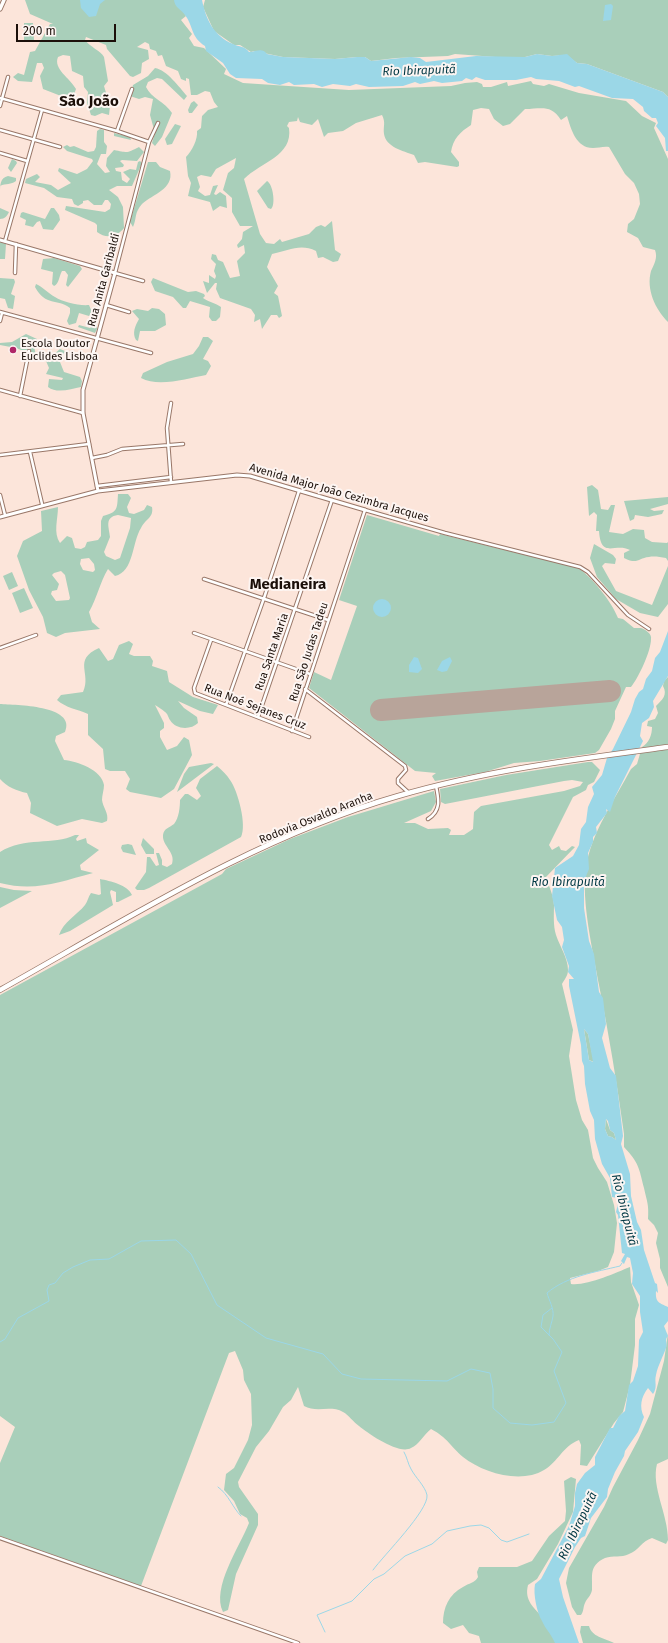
<!DOCTYPE html>
<html>
<head>
<meta charset="utf-8">
<style>
  body { margin:0 }
  #map { position:relative; width:668px; height:1643px; overflow:hidden; background:#fce5da; font-family:"Fira Sans",sans-serif }
  canvas { display:block }
  .scale { position:absolute; left:16px; top:24px; width:100px; height:18px; box-sizing:border-box; border:2px solid #1b0f09; border-top:0; padding-left:5px; font-size:12px; line-height:14px; white-space:nowrap; color:#1b0f09; -webkit-text-stroke:3px #fdf5f2; paint-order:stroke }
</style>
</head>
<body>
<div id="map">
<canvas width="668" height="1643"></canvas>
<div class="scale">200 m</div>
</div>
<script>
const ctx = document.querySelector('canvas').getContext('2d');
ctx.lineJoin = 'round';
function paint(path, color) { ctx.fillStyle = color; ctx.fill(path, 'evenodd'); }
function trace(path, color, width, dash) { ctx.strokeStyle = color; ctx.lineWidth = width; ctx.lineCap = dash ? 'butt' : 'round'; ctx.setLineDash(dash || []); ctx.stroke(path); }
function write(font, color, halo, rows, align = 'center') {
  ctx.font = font + ' "Fira Sans",sans-serif'; ctx.lineWidth = 4; ctx.setLineDash([]); ctx.textBaseline = 'middle'; ctx.strokeStyle = halo; ctx.fillStyle = color; for (const [text, x, y, turn = 0] of rows) {
    ctx.save(); ctx.translate(x, y); ctx.rotate((+turn || 0) * Math.PI / 180); ctx.textAlign = isNaN(turn) ? turn : align; if (halo) ctx.strokeText(text, 0, 0); ctx.fillText(text, 0, 0); ctx.restore();
  }
}
paint(new Path2D(`
  M25,0H176L186,16L181,20L192,34L189,38L194,46L204,48L226,69L224,74L243,83L349,90L451,86L465,83L477,82L482,84L483,87H491L507,82L508,86L531,81L533,84L544,86L549,84L579,93L626,101L642,116L656,123L654,128L668,159V322C655,309 646,289 651,271C654,264 658,258 655,250L643,247L638,238L627,232L628,224L634,219L640,204L639,194L634,183L625,174L609,147C604,146 598,148 593,148C576,148 571,129 567,116L561,120C551,104 541,109 525,109L510,124L503,126L494,119L489,109L481,108L473,110L471,125C460,132 453,139 451,152L459,162V166L457,167L425,162L418,163L414,155C403,151 386,147 384,134C383,126 386,123 382,115L356,123L343,131L328,133L324,137L318,119L312,125L300,122L298,117L297,121L289,122L287,126L289,128C293,156 261,162 244,179L260,234L266,243L274,244L280,239L282,242L309,234L316,227L321,225L325,227L332,221L335,250L341,254L338,261L333,262L323,257L318,258L316,251C300,243 288,251 272,254L267,267L278,286L274,293L278,296L282,316L279,318L277,315H271L262,329L260,319L254,322L255,315L251,309L220,298L216,289L217,283H215L207,293L203,281L209,283V275L215,279L216,276L214,271L216,264L211,259L212,254L216,255L218,260L223,262L230,278L240,276L237,261L245,253L244,245L238,248L237,245L242,239L243,232L253,226H240L232,212V198L223,190L228,173L234,168L236,158L216,169L211,177L201,175L197,177L200,187L198,191L205,196L210,195L213,186L218,185L214,194L216,195L220,192L226,196L227,208L220,206L213,211L210,202L188,196L191,183L188,176L186,157C192,151 198,139 197,131L201,128L202,116L208,110L218,107L214,102L210,92L205,91L197,95H191L189,79L186,78V81L181,79L178,71L166,66L162,55L158,56L156,51L150,49L149,44L145,42L137,47L148,50L149,59L142,63L141,73L133,77L130,76L107,49L106,45L86,37L85,40C90,47 101,51 104,57L108,81L104,86L110,106L109,115L102,113L95,116L91,115L87,103L88,92L84,87L83,76L72,71L70,56L63,55L58,57C53,69 70,78 76,89L73,97L61,96L43,89L40,76L44,68L42,63H37L32,82L18,81L13,77L18,73L24,75L30,52L35,51L50,24H53L30,14Z
  M205,0H668V97L663,92L587,64L577,63L566,55L552,56L537,54L525,57H496L455,54L448,56L396,58L371,61L365,57H357L335,59L283,57L254,51L251,52L240,45H234L214,31L203,7Z
  M24,23H33L34,40H24Z
  M155,68C167,70 179,87 187,96L184,100L162,79L157,78L148,82L146,87C151,98 165,102 172,113L162,137L155,146L152,143L155,133L150,115L153,99L145,97L139,99L130,96L133,85L148,76Z
  M194,101L198,105L192,113H189L188,110L191,103Z
  M175,124L181,126L172,144L167,145L165,139Z
  M100,129L104,130V142L107,146L106,154H101L97,164L105,173L110,172L106,166L107,158L114,150C129,153 127,153 139,147L144,152L137,161L122,160L120,161L124,165L123,167L115,168L116,171L121,172L122,180L127,183L130,179L123,172L130,169L136,170L138,162L140,161L142,163L132,186H117L109,190L118,197L123,207L124,228C117,237 106,239 97,232V225L95,223L65,210L66,206L105,212L110,209L111,204L108,200H105L102,205H94L88,200L83,201V203L78,206L74,204L72,199L57,197L44,188L25,183L26,179L37,174L40,177L35,182L51,185L58,190L71,183L58,171L59,168L77,174L87,169L93,161L92,159L67,151L63,147L67,145L70,147L74,146L88,152L94,151L96,147L97,131Z
  M114,133L130,137L131,140L114,136Z
  M12,159L16,161L17,163L11,172L8,168Z
  M148,162H156L160,167L170,171C174,189 153,194 142,204C134,213 137,218 133,227L130,222Z
  M8,176L16,178V181C11,185 6,183 0,186V192C0,185 0,178 8,176Z
  M267,181C273,184 276,205 271,209L268,208L257,191Z
  M0,208L9,212C7,216 5,219 0,219Z
  M51,208H54L59,215L60,220L53,230L43,229L40,221L37,222L33,227L25,225L26,220L20,217L21,213L23,212L45,219Z
  M0,242L6,244L5,259H0Z
  M54,258L80,266L82,269L68,287L66,285L68,275L65,271H62C59,276 59,284 54,286L52,284L53,272L41,269L43,259Z
  M0,278L14,279L15,282L11,294L15,296L13,309L8,308L5,299L0,298Z
  M153,278L188,292L196,291L204,294L205,296L203,298C208,302 216,303 221,307L220,317L216,321H212L209,317L210,307L190,301L186,308H183L173,297L155,291L151,282Z
  M36,284C43,287 48,293 55,297C63,302 79,306 89,305L92,312L89,316L79,313L76,323L69,325L67,321L70,313V308C57,298 46,307 35,287Z
  M152,308L159,309L165,314L166,325L155,331H140L138,341L136,340C132,333 135,326 139,319L132,311L137,309L148,311Z
  M96,321L97,329L95,333L78,327L79,325L90,328Z
  M26,334L37,339L34,346L36,356L16,348L0,345V343L12,342Z
  M203,337H208L213,341L203,359L208,361L211,366L206,375C188,378 159,388 141,378L143,373L167,362L193,354L199,346Z
  M60,349L65,351L60,362L64,372L80,377L82,381L81,387C71,389 57,394 48,387L49,379L62,380L63,378L46,374L49,368L46,361Z
  M592,485L598,490L601,509L608,510L611,505H615L609,532L623,534L633,529L644,530L645,538L652,542L667,543L668,542V561L666,558C660,557 654,556 649,557C638,558 638,565 624,558V553L630,550C615,542 601,560 599,531H596L597,515L594,512L589,516L587,487Z
  M118,494H128L131,498L127,507L129,513L134,514L144,510L147,505L152,507C154,518 145,519 141,528C132,542 134,572 115,576L108,569C100,582 97,598 89,612L92,622L100,629L65,633L56,637L47,633L43,617L29,590L17,556L23,541L42,531L41,511L58,507C58,519 53,533 60,543L67,536L72,538L75,548L81,549L85,547L87,542L98,540L101,536V521L103,516C118,512 117,509 118,494ZM118,515L131,518L130,528L120,558L115,560L106,556L104,552L110,537C109,527 104,517 118,515ZM89,558L94,564L95,570L93,572L83,570L80,564L81,559ZM61,571L65,575L70,598L69,600L56,601L51,594L52,591L57,590L59,584L52,575L54,573Z
  M668,497V504L650,509L654,511L664,510L662,514L648,517L635,515L634,519L630,521L624,501Z
  M367,515L439,536L440,534L578,568C592,577 612,602 618,618L623,619L634,628H641C646,630 652,634 651,639C651,651 639,677 631,687H626L615,711V719L611,729L599,750L595,753L540,761L514,763L485,772L435,781L432,776L436,773L415,771L309,688L314,672L331,680L357,606L339,600Z
  M594,544L613,555L616,559L615,564L605,563L602,566L616,591L652,605L668,566V604L658,617L640,613L616,599L597,577L590,558Z
  M12,572L18,586L9,590L3,576Z
  M24,588L33,608L20,613L12,593Z
  M129,641L133,644L129,654L134,656H150L153,661L152,666L167,671L169,682L193,697L218,705L213,714L200,711L178,701L184,708L197,717L198,723C191,730 176,730 170,720C168,717 168,714 165,712C162,709 158,707 155,705L164,723V728L160,731V737L167,750L177,746L184,737L189,740L192,755L174,789L161,798L130,792L126,789L130,779L125,771H110L105,769L103,749L88,735V714C77,709 66,708 57,700L61,695L83,692C92,673 72,660 99,648L108,661L113,659L119,645Z
  M668,677V1287L660,1268V1259L656,1243L658,1233L654,1225L648,1219C649,1204 647,1202 644,1188C639,1168 639,1163 624,1147V1134C617,1084 609,1035 599,985C593,951 581,901 586,868C590,835 616,797 631,769L637,764L642,747C649,743 652,735 652,727L647,726L648,721L655,719L658,713L656,706C662,700 668,695 663,686L664,681Z
  M0,704C15,705 77,705 65,732L56,736L55,741L64,760C77,761 102,770 104,785C104,790 102,795 102,800C103,808 109,813 107,821L102,823L82,819L57,826L30,813L31,803L27,793C17,791 7,787 0,779Z
  M588,762H592L600,770L594,782L588,785L586,790L573,797L549,845L552,850L559,846L561,850L566,851L572,846L575,847L545,878C550,887 553,895 554,905C554,915 553,925 556,935C560,947 568,958 568,970C568,976 564,980 562,984L573,1030L569,1056L576,1100L582,1120L588,1130L593,1158L598,1168L607,1182L614,1205L617,1223L614,1252L608,1267L598,1271L570,1278L571,1284C587,1286 615,1273 630,1267L631,1282L639,1305L635,1319V1345L630,1385L623,1412L614,1423L587,1466L580,1465L581,1445L579,1440C563,1446 558,1462 544,1470C521,1484 483,1473 463,1457C450,1446 448,1438 431,1429C424,1434 419,1445 411,1448C399,1455 369,1434 359,1426C353,1422 349,1415 343,1412C331,1405 316,1413 304,1406L298,1387L291,1400L283,1407L269,1431L256,1447L238,1482L239,1487L258,1514V1525L236,1574L228,1610L223,1612C211,1588 240,1546 249,1523L247,1518L240,1514L234,1501L224,1490L226,1474L234,1468L248,1440L252,1425L251,1394L244,1380L243,1370L235,1351L229,1353L141,1586L0,1536V1463L15,1427L0,1416V995L222,874L226,869L290,839L348,817L434,791L436,802L431,811L404,823H415L428,829L448,828L451,830L449,835H464L473,829L474,812L481,806L564,791L580,786L583,782L572,780L564,781L445,804L441,802L440,789L506,775Z
  M211,763L214,764L177,792L184,774L189,767Z
  M217,766C222,770 227,775 230,780C238,791 247,825 241,837L149,888L144,890H137L135,888L146,872L147,857H150L156,866L159,865L156,853H159L162,860V865L167,867L172,864C176,852 162,846 163,835C164,828 169,828 174,824C179,818 180,807 180,800L185,794H188L197,800L201,796L196,788L200,779Z
  M75,835H79L76,839L77,841L86,838L87,843L99,850L80,865L81,870L93,873C59,882 35,892 0,883V852C25,836 53,846 75,835Z
  M143,838L154,849V854H146L141,845Z
  M128,844L132,845L136,855L123,852L121,848L122,845Z
  M100,879C110,881 128,885 132,895L118,902H116V892L111,890L110,892L113,905L70,931L59,935C63,922 77,915 85,905C88,901 88,897 91,893L99,895L101,894Z
  M0,887L14,890L32,891L0,908Z
  M584,1029L588,1034L594,1062L589,1060Z
  M606,1119L610,1130L614,1133L616,1140L612,1137L608,1136L605,1129Z
  M668,1333V1459L657,1464C651,1487 668,1514 668,1540L666,1544L652,1538C642,1541 638,1551 629,1554C621,1558 613,1555 605,1558C588,1566 593,1576 592,1590C591,1596 587,1598 585,1603C583,1607 584,1611 581,1615H577L572,1607L566,1583L569,1568L604,1507L613,1487L638,1440L650,1414L664,1361Z
  M571,1477L576,1479L573,1512L558,1544L537,1579L528,1585C524,1601 534,1607 543,1618C549,1625 553,1634 556,1643H481L479,1636L469,1633L463,1625L451,1629L443,1623C443,1608 449,1594 463,1587C469,1583 475,1583 478,1577L477,1572L479,1567H517L532,1561L549,1536L565,1521L566,1511L564,1481Z
  M581,1626H589C592,1637 604,1638 614,1643H583L580,1632Z`), '#a9cfba');
paint(new Path2D(`
  M80,0H105L100,4L96,16L89,17L81,8Z
  M174,0H202C206,20 214,36 233,44C239,47 245,46 249,52C256,52 262,47 267,54L283,57L335,59L357,57H365L371,61L411,57L420,58L426,62L476,56L525,57L537,54L552,56L567,54L577,63L587,64L663,92L668,97V151H666L665,138L656,126L658,123L656,118H652L644,111L643,107L633,99L612,98L579,86L575,87L559,81L536,79L531,77L516,80H485L476,77L472,80L466,78L462,81L442,83L434,81L420,84L415,82L403,86L369,87L356,84L350,86L333,84L322,87L314,84L294,85L289,82L280,85L268,83L262,79L236,78L230,74L223,63L206,51L205,46C190,36 194,27 185,15C181,9 175,8 174,0Z
  M611,4L613,6L611,20L603,21L605,5Z
  M373 608a9 9 0 1 1 18 0a9 9 0 1 1-18 0Z
  M668,631V676L653,701L654,707L649,718L642,723L640,736L643,741L615,797L610,812L606,809L607,813L596,827L597,833L593,837V842L588,853L589,869L584,881V908L589,941L594,954L599,992L603,998L606,1024L602,1038L610,1068L616,1076L623,1136L621,1144L630,1174L631,1196L637,1222L641,1230L644,1250L655,1283L657,1284L658,1293L656,1291C655,1303 660,1303 668,1307V1321L664,1326L668,1336C664,1340 668,1343 666,1348C663,1357 658,1365 656,1375C654,1382 658,1387 653,1394L648,1388C641,1397 639,1407 644,1417L638,1432L625,1451L624,1456L615,1472L608,1489L607,1497L591,1518L585,1536L581,1538L575,1547L559,1579L563,1597L579,1643H555C550,1632 546,1630 542,1621C537,1613 533,1594 535,1584L541,1579L569,1526L575,1506V1493L577,1484L585,1473L595,1465V1457L610,1428H613L619,1416L625,1411L629,1385L633,1381L638,1366L639,1340L643,1332L640,1312V1296L632,1284L633,1273L630,1258L627,1257L624,1264L621,1261L625,1254L622,1253L618,1215L616,1212L618,1204L617,1198L612,1197L610,1178L602,1164L595,1139L594,1120L590,1111L585,1084L584,1066L582,1061L581,1045L569,986V979H574L568,972L569,966L562,947L564,940L562,927L557,920L552,896L555,868L573,856L579,845L581,829L586,822L588,807L594,794L592,787L602,775L607,758L613,749L631,712L635,699L639,692L643,689L646,679L652,671L655,658L660,652ZM584,1029L588,1034L593,1062L589,1060ZM606,1119L608,1121L610,1130L614,1133L616,1140L612,1137L608,1136L605,1129Z
  M414,657L418,658L422,669L418,673L409,672V665Z
  M450,657L452,661L447,671L442,672L437,670L442,661Z`), '#9bd7e7');
trace(new Path2D(`
  M549,1335C549,1328 552,1323 553,1316C554,1309 549,1300 547,1293C567,1276 596,1272 620,1266L622,1263
  M0,1342L5,1339L18,1318L49,1301L47,1290L49,1285L55,1283L63,1273L73,1267L90,1260L109,1259L141,1241L176,1240L191,1254L217,1305L266,1338L323,1354L342,1374L361,1379L447,1381L471,1369L490,1373L493,1389V1408L510,1423L532,1425L554,1422L566,1403L554,1371L562,1352L553,1339L541,1327L543,1315L552,1308
  M218,1487C229,1495 232,1507 241,1516
  M373,1570C384,1555 429,1510 427,1495C425,1486 415,1477 411,1469C408,1464 407,1457 404,1452
  M325,1632L317,1615L352,1601L374,1579L384,1574L405,1556L432,1544L447,1531L470,1526L481,1525L489,1528L501,1540L507,1542L529,1534`), '#9bd7e7', 1);
trace(new Path2D(`
  M381,710L610,691`), '#b8a49a', 22);
const minor = new Path2D(`
  M0,98L117,131L149,142
  M0,106L8,77
  M0,130L60,147
  M117,131L132,89
  M0,153L27,161
  M5,241L42,110
  M15,273L16,244
  M143,281L115,273L149,142L158,123
  M106,305L129,312
  M0,312L151,353
  M0,321L2,313
  M0,390L83,413
  M20,396L29,351
  M171,403L167,428L171,482
  M30,452L42,504
  M0,455L89,444
  M92,458L107,455L122,449L183,444
  M97,486L171,477
  M0,495L5,515
  M204,579L328,620
  M194,633L310,674
  M211,640L194,688L195,693L309,737
  M0,648L36,635
  M305,689L405,766L406,770L398,779V783L409,793
  M226,705L264,598L299,491
  M258,717L332,500
  M292,731L365,510L445,533L580,567L588,572L628,615L649,629
  M428,819C441,811 439,800 436,786
  M0,1538L298,1643`);
const tertiary = new Path2D(`
  M0,240L115,273L83,390V413L98,491
  M0,517L98,491L237,475L250,476L365,510`);
const secondary = new Path2D(`
  M0,9L4,0`);
const trunk = new Path2D(`
  M0,990C127,919 258,836 398,796C487,770 577,759 668,747`);
trace(minor, '#997768', 4.5);
trace(tertiary, '#997768', 5);
trace(secondary, '#997768', 5.5);
trace(trunk, '#997768', 6);
trace(minor, '#fff', 2.5);
trace(tertiary, '#fff', 3);
trace(secondary, '#fff', 3.5);
trace(trunk, '#fff', 4.5);
for (const [x, y, r, color] of [
  [13,350,4,"#b02667"]
]) { const dot = new Path2D(); dot.arc(x, y, r, 0, 2 * Math.PI); ctx.fillStyle = color; ctx.fill(dot); trace(dot, '#fdf5f2', 1.5); }
write('11px', '#1b0f09', '#fdf5f2', [
  ["Rua Anita Garibaldi",104,280,-75],
  ["Avenida Major João Cezimbra Jacques",339,493,16],
  ["Rua Santa Maria",272,652,-71],
  ["Rua São Judas Tadeu",309,652,-72],
  ["Rua Noé Sejanes Cruz",255,707,21],
  ["Rodovia Osvaldo Aranha",316,818,-22]
]);
write('11px', '#1b0f09', '#fdf5f2', [
  ["Escola Doutor",21,344],
  ["Euclides Lisboa",21,357]
], 'left');
write('italic 12px', '#003844', '#fdf5f2', [
  ["Rio Ibirapuitã",419,71,-2],
  ["Rio Ibirapuitã",568,883],
  ["Rio Ibirapuitã",624,1210,76],
  ["Rio Ibirapuitã",578,1526,-64]
]);
write('bold 15px', '#1b0f09', '#fdf5f2', [
  ["São João",89,102],
  ["Medianeira",288,585]
]);
</script>
</body>
</html>
